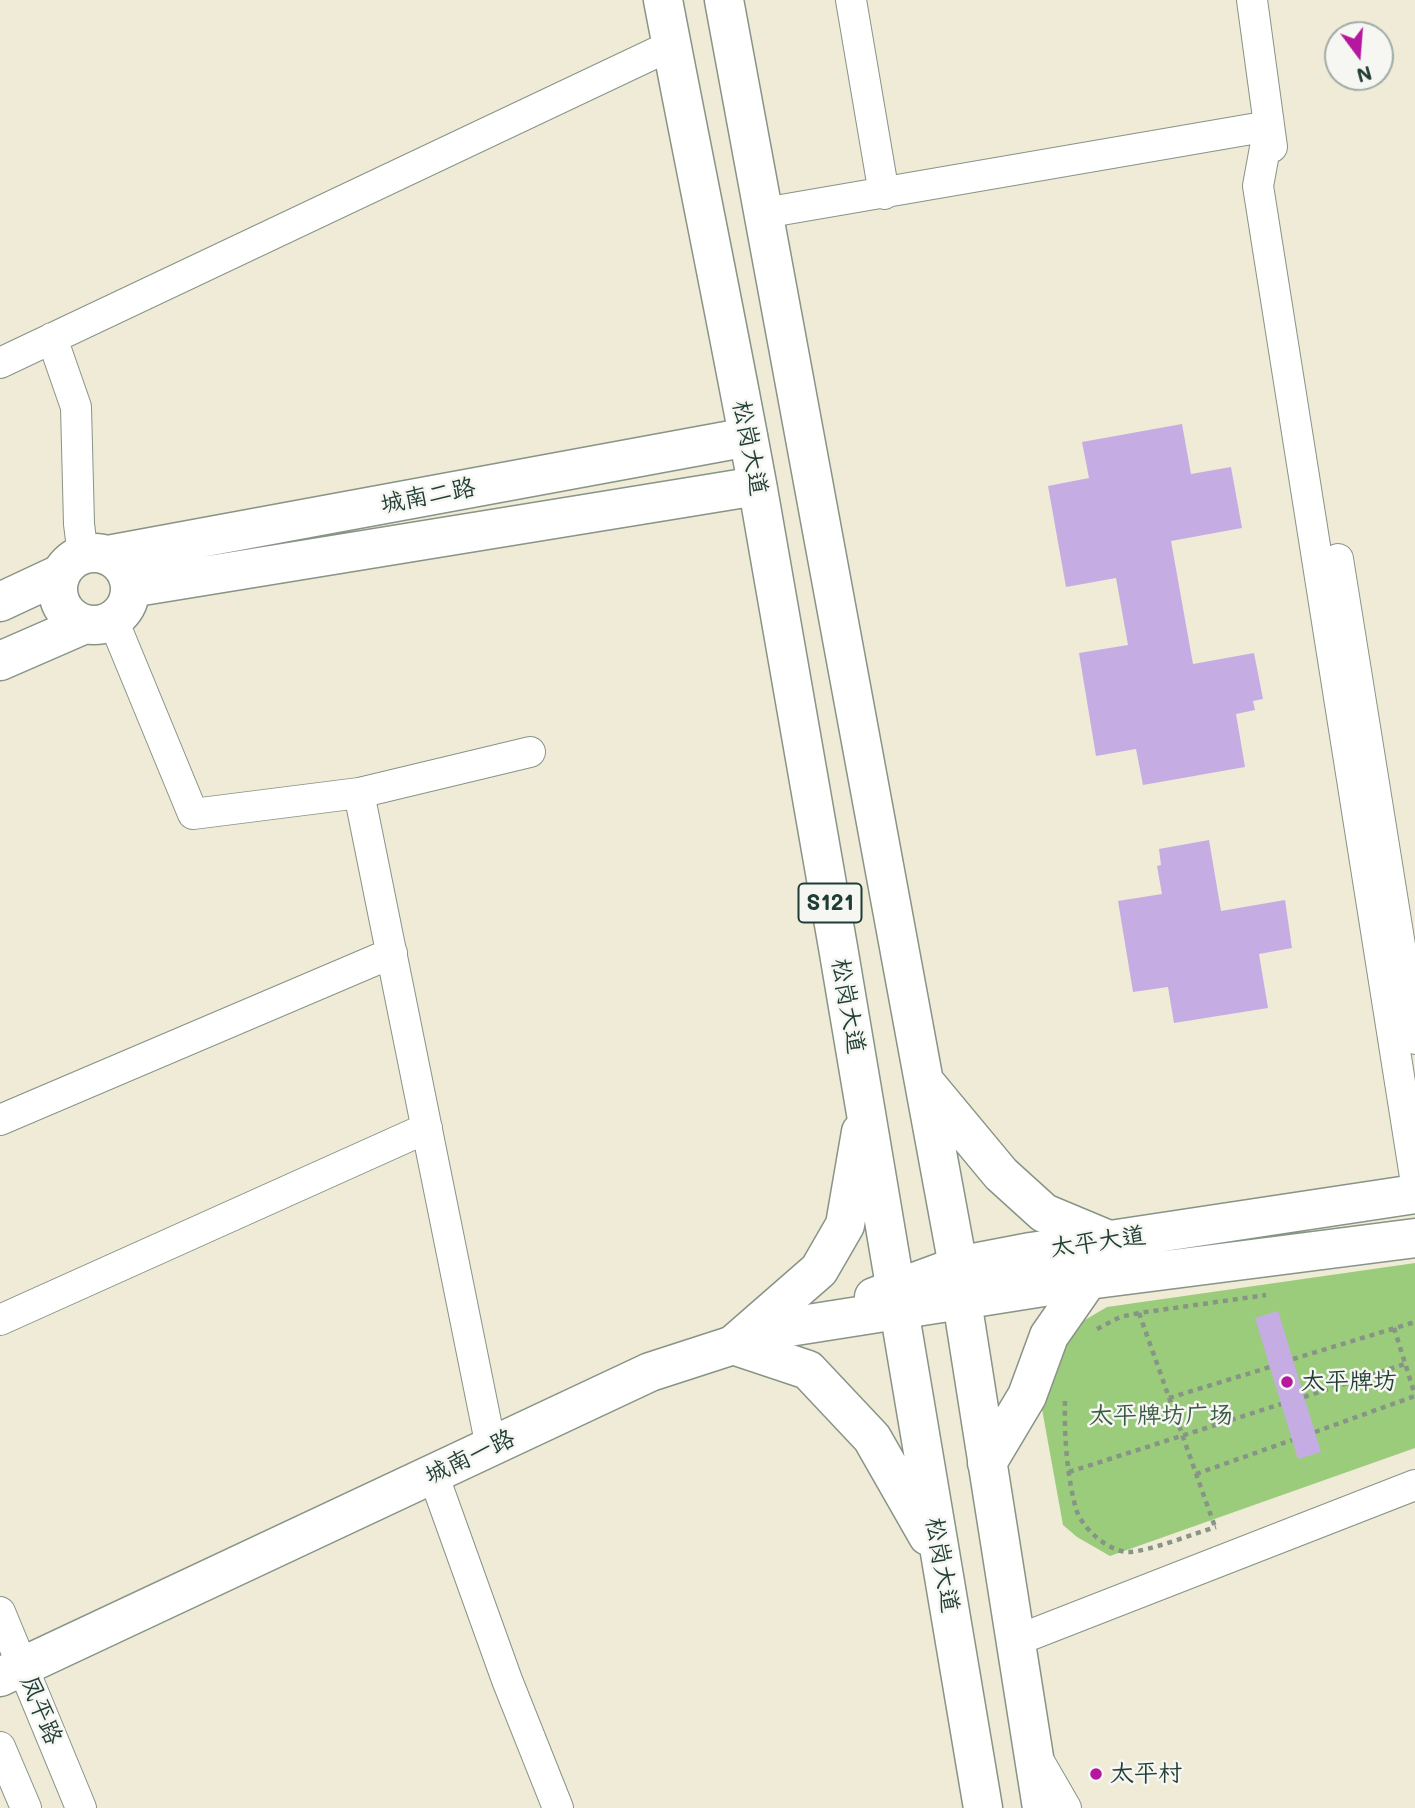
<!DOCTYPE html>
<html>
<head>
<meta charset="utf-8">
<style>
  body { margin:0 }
  #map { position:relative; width:1415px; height:1808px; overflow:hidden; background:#efebd7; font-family:Mali,sans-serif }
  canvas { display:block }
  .north { position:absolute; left:1324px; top:21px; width:70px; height:70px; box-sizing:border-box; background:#f6f6f2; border:2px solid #a0aca6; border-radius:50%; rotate:164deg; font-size:19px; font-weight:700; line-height:28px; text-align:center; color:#1f3d34 }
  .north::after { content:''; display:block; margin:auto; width:24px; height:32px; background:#b5179e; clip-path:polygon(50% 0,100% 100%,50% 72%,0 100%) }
</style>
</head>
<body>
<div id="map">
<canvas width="1415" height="1808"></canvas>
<div class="north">N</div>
</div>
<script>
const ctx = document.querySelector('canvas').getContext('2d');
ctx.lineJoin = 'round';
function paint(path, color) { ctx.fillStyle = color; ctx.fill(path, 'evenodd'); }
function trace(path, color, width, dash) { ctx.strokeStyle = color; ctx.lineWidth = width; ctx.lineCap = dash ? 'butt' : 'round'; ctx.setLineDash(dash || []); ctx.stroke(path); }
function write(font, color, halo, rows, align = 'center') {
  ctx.font = font + ' Mali,"LXGW WenKai TC",sans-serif'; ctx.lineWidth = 5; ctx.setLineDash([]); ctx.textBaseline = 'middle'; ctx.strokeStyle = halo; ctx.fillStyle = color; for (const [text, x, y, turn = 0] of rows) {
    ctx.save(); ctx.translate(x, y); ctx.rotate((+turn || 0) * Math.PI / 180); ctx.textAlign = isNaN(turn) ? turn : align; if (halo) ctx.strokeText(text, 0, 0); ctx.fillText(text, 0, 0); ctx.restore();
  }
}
paint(new Path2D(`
  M1415,1263V1448L1110,1556L1077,1537L1063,1525L1042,1409L1053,1361L1073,1327L1107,1307Z`), '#9acc7c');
paint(new Path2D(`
  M1182,424L1191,474L1231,467L1242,528L1171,541L1193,664L1254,653L1263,699L1253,701L1255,710L1236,714L1245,767L1143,785L1136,749L1096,756L1079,653L1128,645L1116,578L1066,587L1048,486L1089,478L1082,442Z
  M1209,840L1221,911L1285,900L1292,948L1259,954L1268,1008L1174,1023L1168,987L1133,992L1118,901L1162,894L1157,866L1161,865L1159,849Z
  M1278,1311L1321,1452L1298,1459L1255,1318Z`), '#c5ade3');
const street = new Path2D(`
  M851,0L884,194
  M1252,0L1272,147
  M1269,126L1258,186L1415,1177
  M764,213L1269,126
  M52,338L76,407L79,524L83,556
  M0,363L672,45
  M1338,559L1415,1039
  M113,620L193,814L359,793L530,752
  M359,793L491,1447
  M0,1120L392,953
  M0,1320L427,1128
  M433,1474L507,1680L558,1808
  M0,1612L81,1808
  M1015,1641L1415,1485
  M0,1747L26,1808
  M1040,1763L1066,1808`);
const secondary = new Path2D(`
  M58 589a36 36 0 1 1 72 0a36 36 0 1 1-72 0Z
  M108,555L748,437
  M130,588L757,486
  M0,602L60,574
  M0,661L85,624
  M874,1297L958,1266L1031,1252L1415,1194
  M0,1677L650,1372L789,1327L1088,1280L1415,1238`);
const primary = new Path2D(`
  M663,0C694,163 728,326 758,489C837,928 908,1368 983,1808
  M724,0L958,1266L962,1301L1042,1808
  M927,1085L1001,1174L1044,1213L1111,1241
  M733,1345L808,1370L872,1438L928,1536
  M733,1345L819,1270L845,1225L861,1132
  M987,1463L1027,1396L1049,1336L1088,1280`);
trace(street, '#879486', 32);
trace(secondary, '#879486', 41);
trace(primary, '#879486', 41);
trace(new Path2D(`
  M1139,1313L1215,1527
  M1394,1328L1415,1395
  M1097,1329L1120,1317L1139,1313L1266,1295
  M1293,1359L1415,1322
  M1304,1397L1405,1364
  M1169,1398L1270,1367
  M1065,1401C1064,1435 1067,1476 1076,1509C1082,1528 1107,1551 1128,1552C1147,1552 1196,1533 1216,1527
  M1315,1432L1415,1396
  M1069,1472L1281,1404
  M1196,1474L1292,1440`), '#879486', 4.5, [5, 5]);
trace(street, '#fff', 30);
trace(secondary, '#fff', 38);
trace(primary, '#fff', 38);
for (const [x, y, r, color] of [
  [1287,1382,7,"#b5179e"],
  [1096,1774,7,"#b5179e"]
]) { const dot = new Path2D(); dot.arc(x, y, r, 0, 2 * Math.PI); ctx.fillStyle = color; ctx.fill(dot); trace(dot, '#f6f6f2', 2.5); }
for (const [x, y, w] of [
  [830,903,63]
]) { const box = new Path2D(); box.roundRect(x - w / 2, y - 19.5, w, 39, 5); ctx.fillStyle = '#f6f6f2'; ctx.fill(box); trace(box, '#1f3d34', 2); }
write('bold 23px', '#1f3d34', null, [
  ["S121",830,903]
]);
write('24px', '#1f3d34', '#f6f6f2', [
  ["松岗大道",750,448,79],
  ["城南二路",428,496,-11],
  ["松岗大道",848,1006,80],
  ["太平大道",1098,1242,-8],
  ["城南一路",470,1457,-25],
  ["松岗大道",942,1565,80],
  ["凤平路",41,1710,68]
]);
write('24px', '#1f3d34', '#f6f6f2', [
  ["太平牌坊",1301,1382],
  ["太平村",1110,1774]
], 'left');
write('24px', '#385a42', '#f6f6f2', [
  ["太平牌坊广场",1161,1416]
]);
</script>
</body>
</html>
